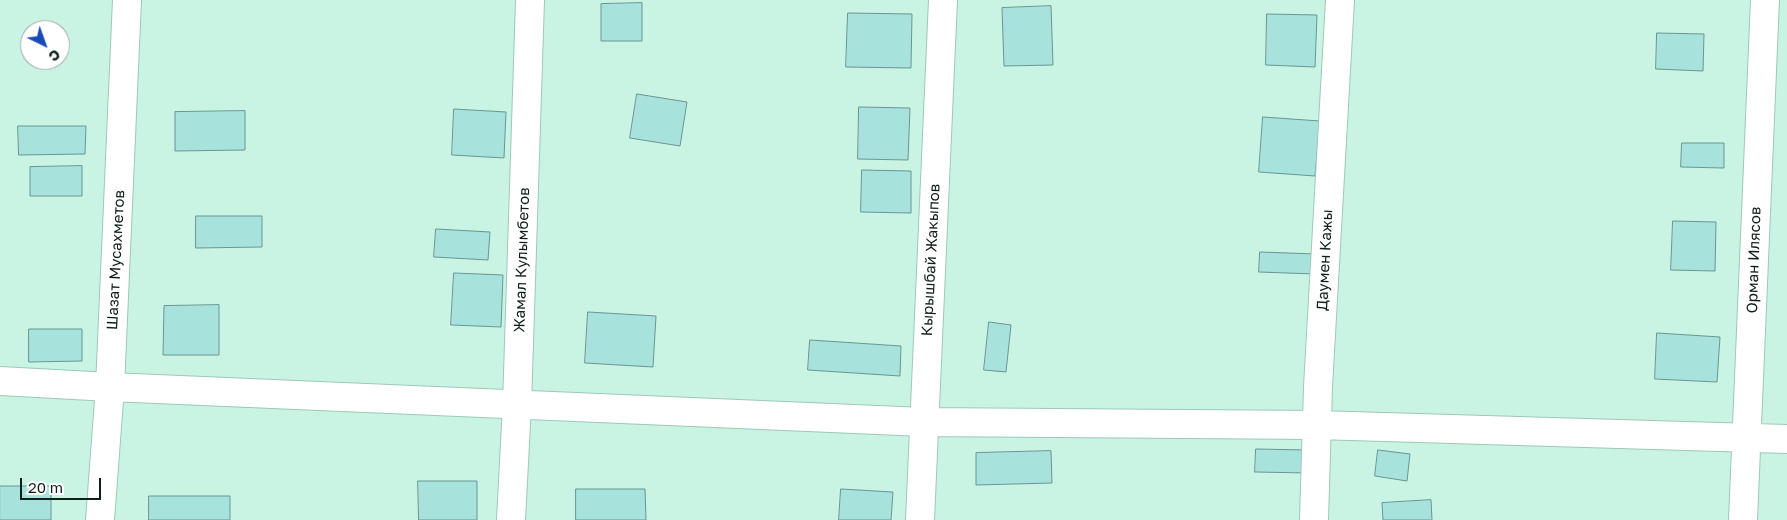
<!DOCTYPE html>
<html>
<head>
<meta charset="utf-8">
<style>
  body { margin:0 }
  #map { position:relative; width:1787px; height:520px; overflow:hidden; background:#c9f4e3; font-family:"Golos Text",sans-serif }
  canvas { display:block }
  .north { position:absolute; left:20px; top:20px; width:50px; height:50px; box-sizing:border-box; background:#fff; border:1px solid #9fa5a3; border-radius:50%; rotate:138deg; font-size:14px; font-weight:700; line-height:20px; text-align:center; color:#0f1f1a }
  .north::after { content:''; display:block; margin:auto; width:18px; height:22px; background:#184bb7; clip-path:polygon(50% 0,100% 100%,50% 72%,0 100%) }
  .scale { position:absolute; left:20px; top:478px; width:81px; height:22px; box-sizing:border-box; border:2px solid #0f1f1a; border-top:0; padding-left:6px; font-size:15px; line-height:18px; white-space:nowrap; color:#0f1f1a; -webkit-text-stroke:4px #fff; paint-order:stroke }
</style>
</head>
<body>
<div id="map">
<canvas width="1787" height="520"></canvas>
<div class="north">С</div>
<div class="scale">20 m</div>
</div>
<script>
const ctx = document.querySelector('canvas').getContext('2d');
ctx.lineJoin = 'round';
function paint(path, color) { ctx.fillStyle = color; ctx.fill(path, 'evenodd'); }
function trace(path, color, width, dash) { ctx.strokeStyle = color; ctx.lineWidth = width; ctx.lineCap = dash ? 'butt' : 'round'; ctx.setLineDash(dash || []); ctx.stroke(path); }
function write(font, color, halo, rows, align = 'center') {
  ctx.font = font + ' "Golos Text",sans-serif'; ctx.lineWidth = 4; ctx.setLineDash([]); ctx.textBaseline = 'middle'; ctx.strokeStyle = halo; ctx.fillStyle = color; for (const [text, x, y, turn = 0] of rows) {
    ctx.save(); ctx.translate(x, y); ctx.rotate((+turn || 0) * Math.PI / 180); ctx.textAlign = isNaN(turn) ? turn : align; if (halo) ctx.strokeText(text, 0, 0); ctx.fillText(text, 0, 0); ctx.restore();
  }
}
const building = new Path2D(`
  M642,3V41H601V4Z
  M1051,6L1053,65L1004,66L1002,8Z
  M848,13L912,14L911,68L846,67Z
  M1267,14L1317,15L1315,67L1266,65Z
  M1657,33L1704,34L1703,71L1656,69Z
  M637,94L687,102L680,146L630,138Z
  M859,107L910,108L908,160L858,159Z
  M454,109L506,112L504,158L452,155Z
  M245,111V150L175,151V112Z
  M1263,117L1320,121L1315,176L1259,172Z
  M18,126H86L85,154L19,155Z
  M1682,143H1724V168L1681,167Z
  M82,166V196H30V167Z
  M862,170L911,171V213L861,212Z
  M196,216H262V247L196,248Z
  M1673,221L1716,222L1715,271L1671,270Z
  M436,229L490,232L488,260L434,257Z
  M1260,252L1316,254L1315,274L1259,272Z
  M454,273L503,275L501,327L451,325Z
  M219,305V355H163L164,306Z
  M588,312L656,316L653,367L585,363Z
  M989,322L1011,325L1006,372L984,370Z
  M29,329H82V361L29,362Z
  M1657,333L1720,337L1717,382L1655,379Z
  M810,340L901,346L900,376L808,370Z
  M1256,449L1308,450V473L1255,472Z
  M1378,450L1410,454L1407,481L1375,476Z
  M1051,451L1052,483L976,485V453Z
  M418,481H477V520H419Z
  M0,486H51V520H0Z
  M576,489H645L646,520H576Z
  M841,489L893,492L891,520H839Z
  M149,496H230V520H149Z
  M1431,500L1432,520H1383L1382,503Z`);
paint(building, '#a7e2dc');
trace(building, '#699692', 1);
const minor = new Path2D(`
  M0,381L110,387L924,422L1317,425L1787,439
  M100,520L110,387L127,0
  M511,520L517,405L530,0
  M920,520L943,0
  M1314,520L1318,387L1340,0
  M1743,520L1765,0`);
trace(minor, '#9ec8b8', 30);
trace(minor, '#fff', 28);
write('15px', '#0f1f1a', '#fff', [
  ["Шазат Мусахметов",116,260,-87],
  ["Жамал Кулымбетов",522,260,-88],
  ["Кырышбай Жакыпов",931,260,-87],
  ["Даумен Кажы",1325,260,-87],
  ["Орман Илясов",1754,260,-88]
]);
</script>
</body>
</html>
